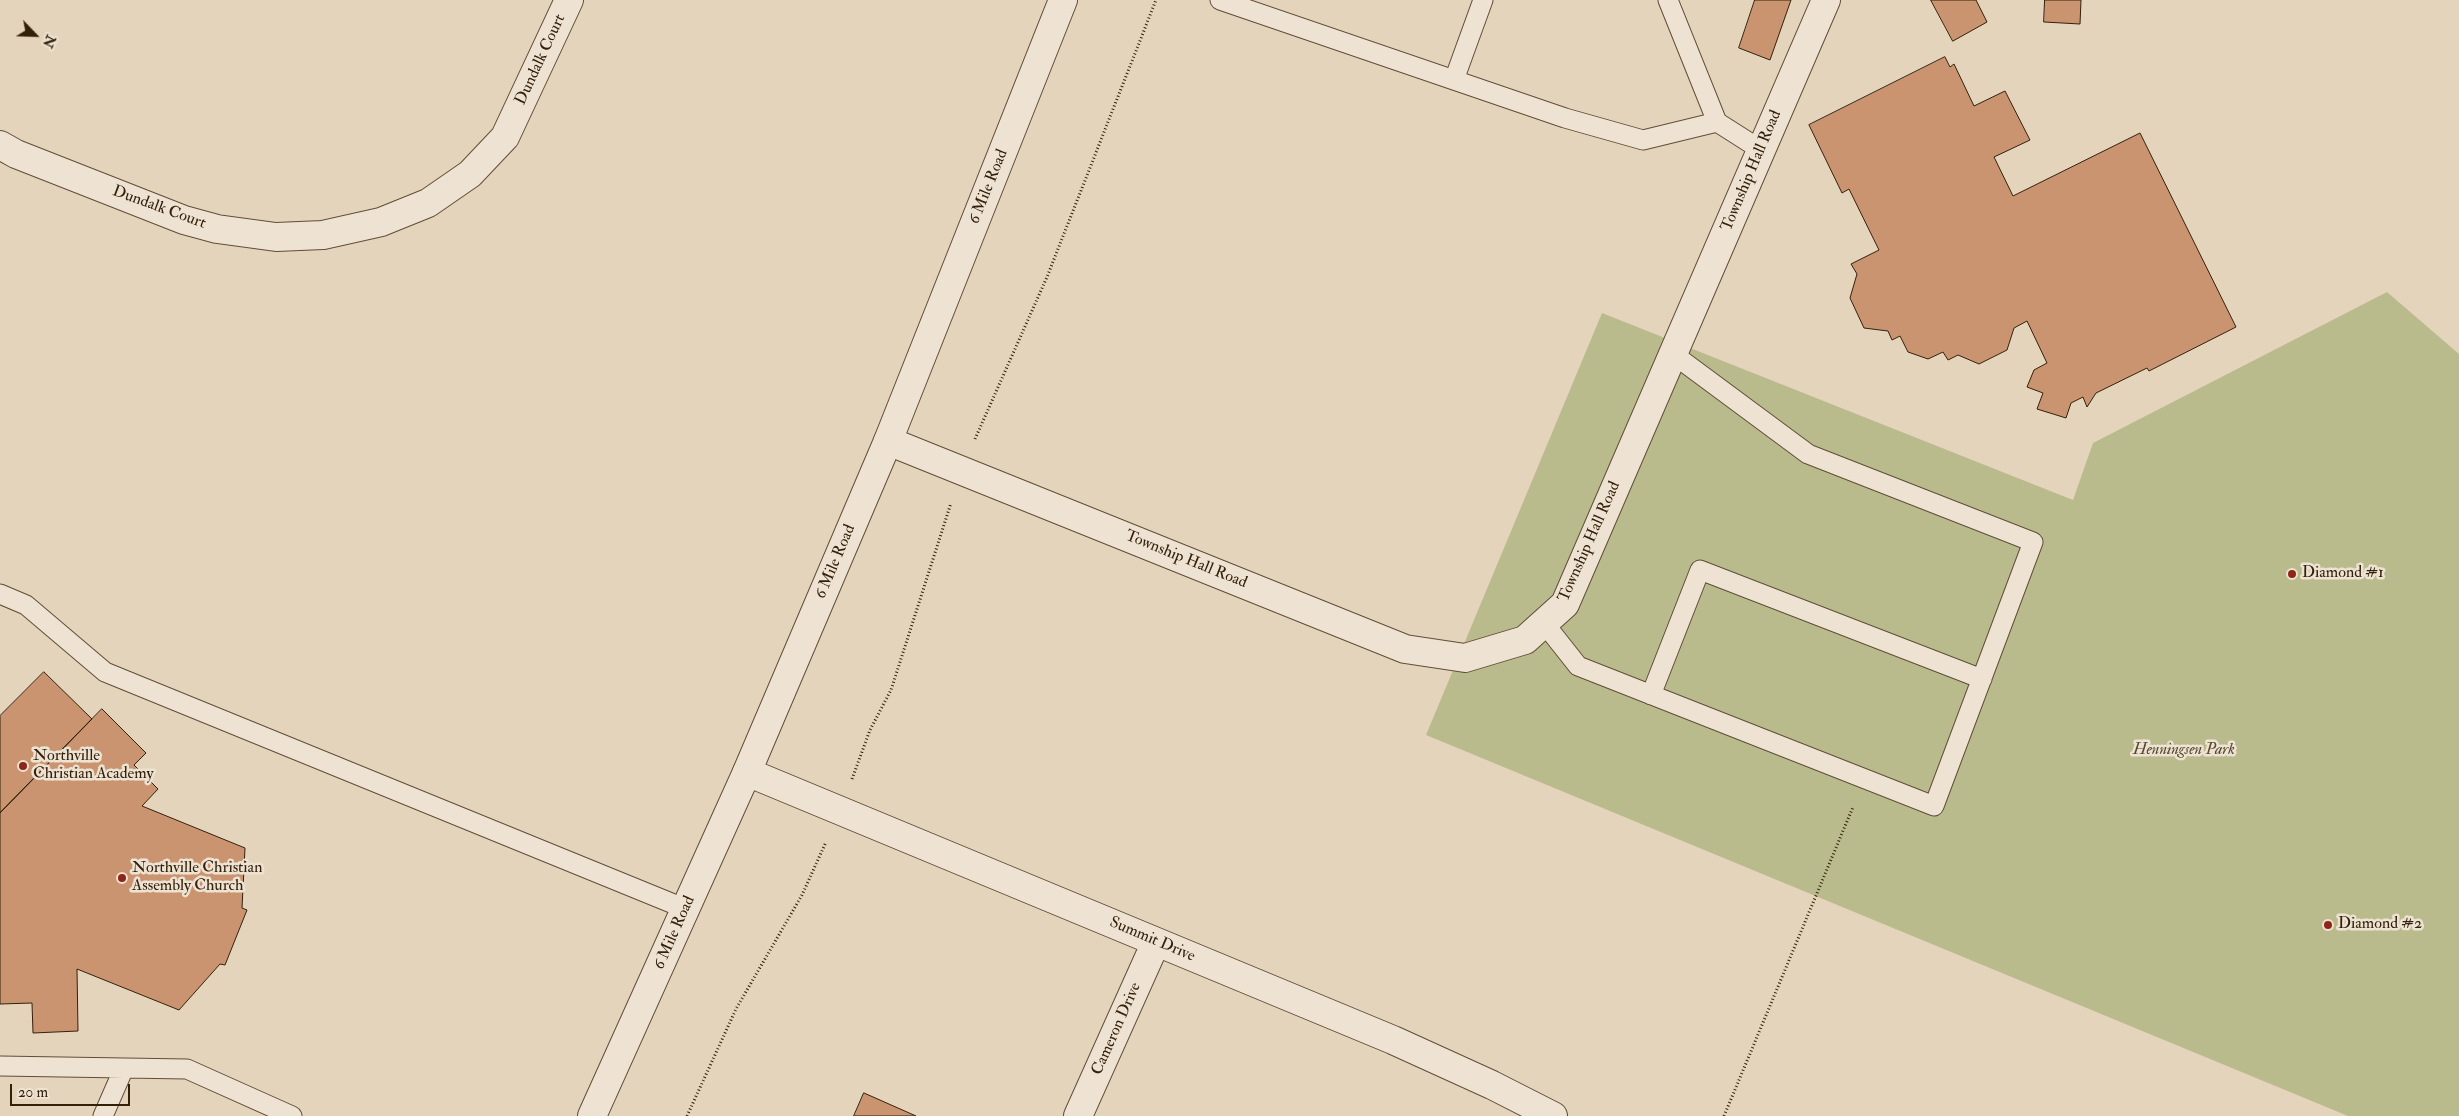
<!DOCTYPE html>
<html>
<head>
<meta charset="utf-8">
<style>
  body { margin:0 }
  #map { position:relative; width:2459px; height:1116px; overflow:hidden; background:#e5d4bc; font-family:"IM FELL Double Pica",serif }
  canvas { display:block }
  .north { position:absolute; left:10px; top:10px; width:50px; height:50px; -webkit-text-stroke:4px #eee3d3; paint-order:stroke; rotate:114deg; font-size:14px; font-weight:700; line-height:20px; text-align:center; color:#33200b }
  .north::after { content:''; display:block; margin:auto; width:18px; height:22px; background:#33200b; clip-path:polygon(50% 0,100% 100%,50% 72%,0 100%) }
  .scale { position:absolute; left:10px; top:1084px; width:120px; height:22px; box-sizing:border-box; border:2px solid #33200b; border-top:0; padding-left:6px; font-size:15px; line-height:18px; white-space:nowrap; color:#33200b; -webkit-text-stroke:4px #eee3d3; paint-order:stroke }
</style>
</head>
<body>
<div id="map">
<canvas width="2459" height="1116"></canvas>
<div class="north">N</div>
<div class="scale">20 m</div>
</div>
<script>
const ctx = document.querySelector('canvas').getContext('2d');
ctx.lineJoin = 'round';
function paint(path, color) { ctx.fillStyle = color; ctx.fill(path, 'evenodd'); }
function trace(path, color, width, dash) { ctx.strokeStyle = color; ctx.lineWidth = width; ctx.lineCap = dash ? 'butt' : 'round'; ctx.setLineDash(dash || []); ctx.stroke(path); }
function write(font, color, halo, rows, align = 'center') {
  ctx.font = font + ' "IM FELL Double Pica",serif'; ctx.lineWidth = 5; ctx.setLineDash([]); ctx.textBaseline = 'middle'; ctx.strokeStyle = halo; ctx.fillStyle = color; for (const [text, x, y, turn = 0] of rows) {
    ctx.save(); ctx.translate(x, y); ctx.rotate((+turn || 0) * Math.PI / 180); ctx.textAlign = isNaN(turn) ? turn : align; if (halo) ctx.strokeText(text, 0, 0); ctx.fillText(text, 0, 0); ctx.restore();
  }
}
paint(new Path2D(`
  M2387,292L2459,354V1116H2348L1426,735L1602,313L2073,500L2093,443Z`), '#babb8d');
const building = new Path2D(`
  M1755,0H1791L1770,60L1739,48Z
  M1931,0H1976L1987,22L1953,41Z
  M2045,0H2081L2080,24L2044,22Z
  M1945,57L1950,67L1954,64L1974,106L2005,91L2030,140L1994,157L2013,196L2140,133L2236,327L2149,371L2147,368L2096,393L2087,407L2083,397L2071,403L2066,418L2037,409L2043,393L2027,387L2034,370L2047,363L2027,321L2014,328L2007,350L1979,364L1958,355L1948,360L1943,352L1928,359L1908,352L1900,336L1892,340L1888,331L1864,328L1850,298L1857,274L1851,264L1879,250L1849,189L1842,193L1809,125Z
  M44,672L92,719L0,813V716Z
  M102,709L146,753L134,765L158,789L142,806L245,848L242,908L247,910L225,965L220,964L179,1010L77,969L78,1031L33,1033L32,1003L0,1004V813Z
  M864,1093L916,1116H854Z`);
paint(building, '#cb9470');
trace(building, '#33200b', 1);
const service = new Path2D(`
  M1220,0L1565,118L1643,140L1717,122
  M1668,0L1717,122L1761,150
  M1454,80L1483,0
  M0,594L26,605L105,672L686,909
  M1544,623L1578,666L1934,806L2033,542L1808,454L1673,354
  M1651,695L1700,570L1982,679
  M0,1066L187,1069L292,1116
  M103,1116L124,1068`);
const minor = new Path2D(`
  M0,145L16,154L184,220L217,229L276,237L323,235L381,222L428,203L470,174L505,137L569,0
  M888,441L1405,649L1465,658L1525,640L1565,604L1826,0
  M747,772L1393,1040L1492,1085L1553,1116
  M1078,1116L1156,942`);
const tertiary = new Path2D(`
  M592,1116L747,772L888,441L1063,0`);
trace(service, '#604d37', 21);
trace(minor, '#604d37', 30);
trace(tertiary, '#604d37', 30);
trace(new Path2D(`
  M975,439L1047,277L1156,0
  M852,779L870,730L891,690L951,503
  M687,1116L736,1009L802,895L826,842
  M1724,1116L1853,807`), '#33200b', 3, [1, 2.5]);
trace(service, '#eee3d3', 19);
trace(minor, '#eee3d3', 28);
trace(tertiary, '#eee3d3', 28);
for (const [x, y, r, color] of [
  [2292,574,5,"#8f2418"],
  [23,766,5,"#8f2418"],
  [122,878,5,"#8f2418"],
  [2328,925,5,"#8f2418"]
]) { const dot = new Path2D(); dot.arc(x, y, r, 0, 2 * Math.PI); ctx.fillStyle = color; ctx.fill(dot); trace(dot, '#eee3d3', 2); }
write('16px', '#33200b', '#eee3d3', [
  ["Dundalk Court",541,60,-65],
  ["Township Hall Road",1752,171,-67],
  ["6 Mile Road",989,187,-68],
  ["Dundalk Court",159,208,20],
  ["Township Hall Road",1590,542,-66],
  ["Township Hall Road",1186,560,22],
  ["6 Mile Road",836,562,-67],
  ["6 Mile Road",675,933,-66],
  ["Summit Drive",1152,940,23],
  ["Cameron Drive",1117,1029,-66]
]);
write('16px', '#33200b', '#eee3d3', [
  ["Diamond #1",2302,574],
  ["Northville",33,757],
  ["Christian Academy",33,775],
  ["Northville Christian",132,869],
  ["Assembly Church",132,887],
  ["Diamond #2",2338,925]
], 'left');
write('italic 16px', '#55472c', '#eee3d3', [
  ["Henningsen Park",2184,751]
]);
</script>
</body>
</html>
